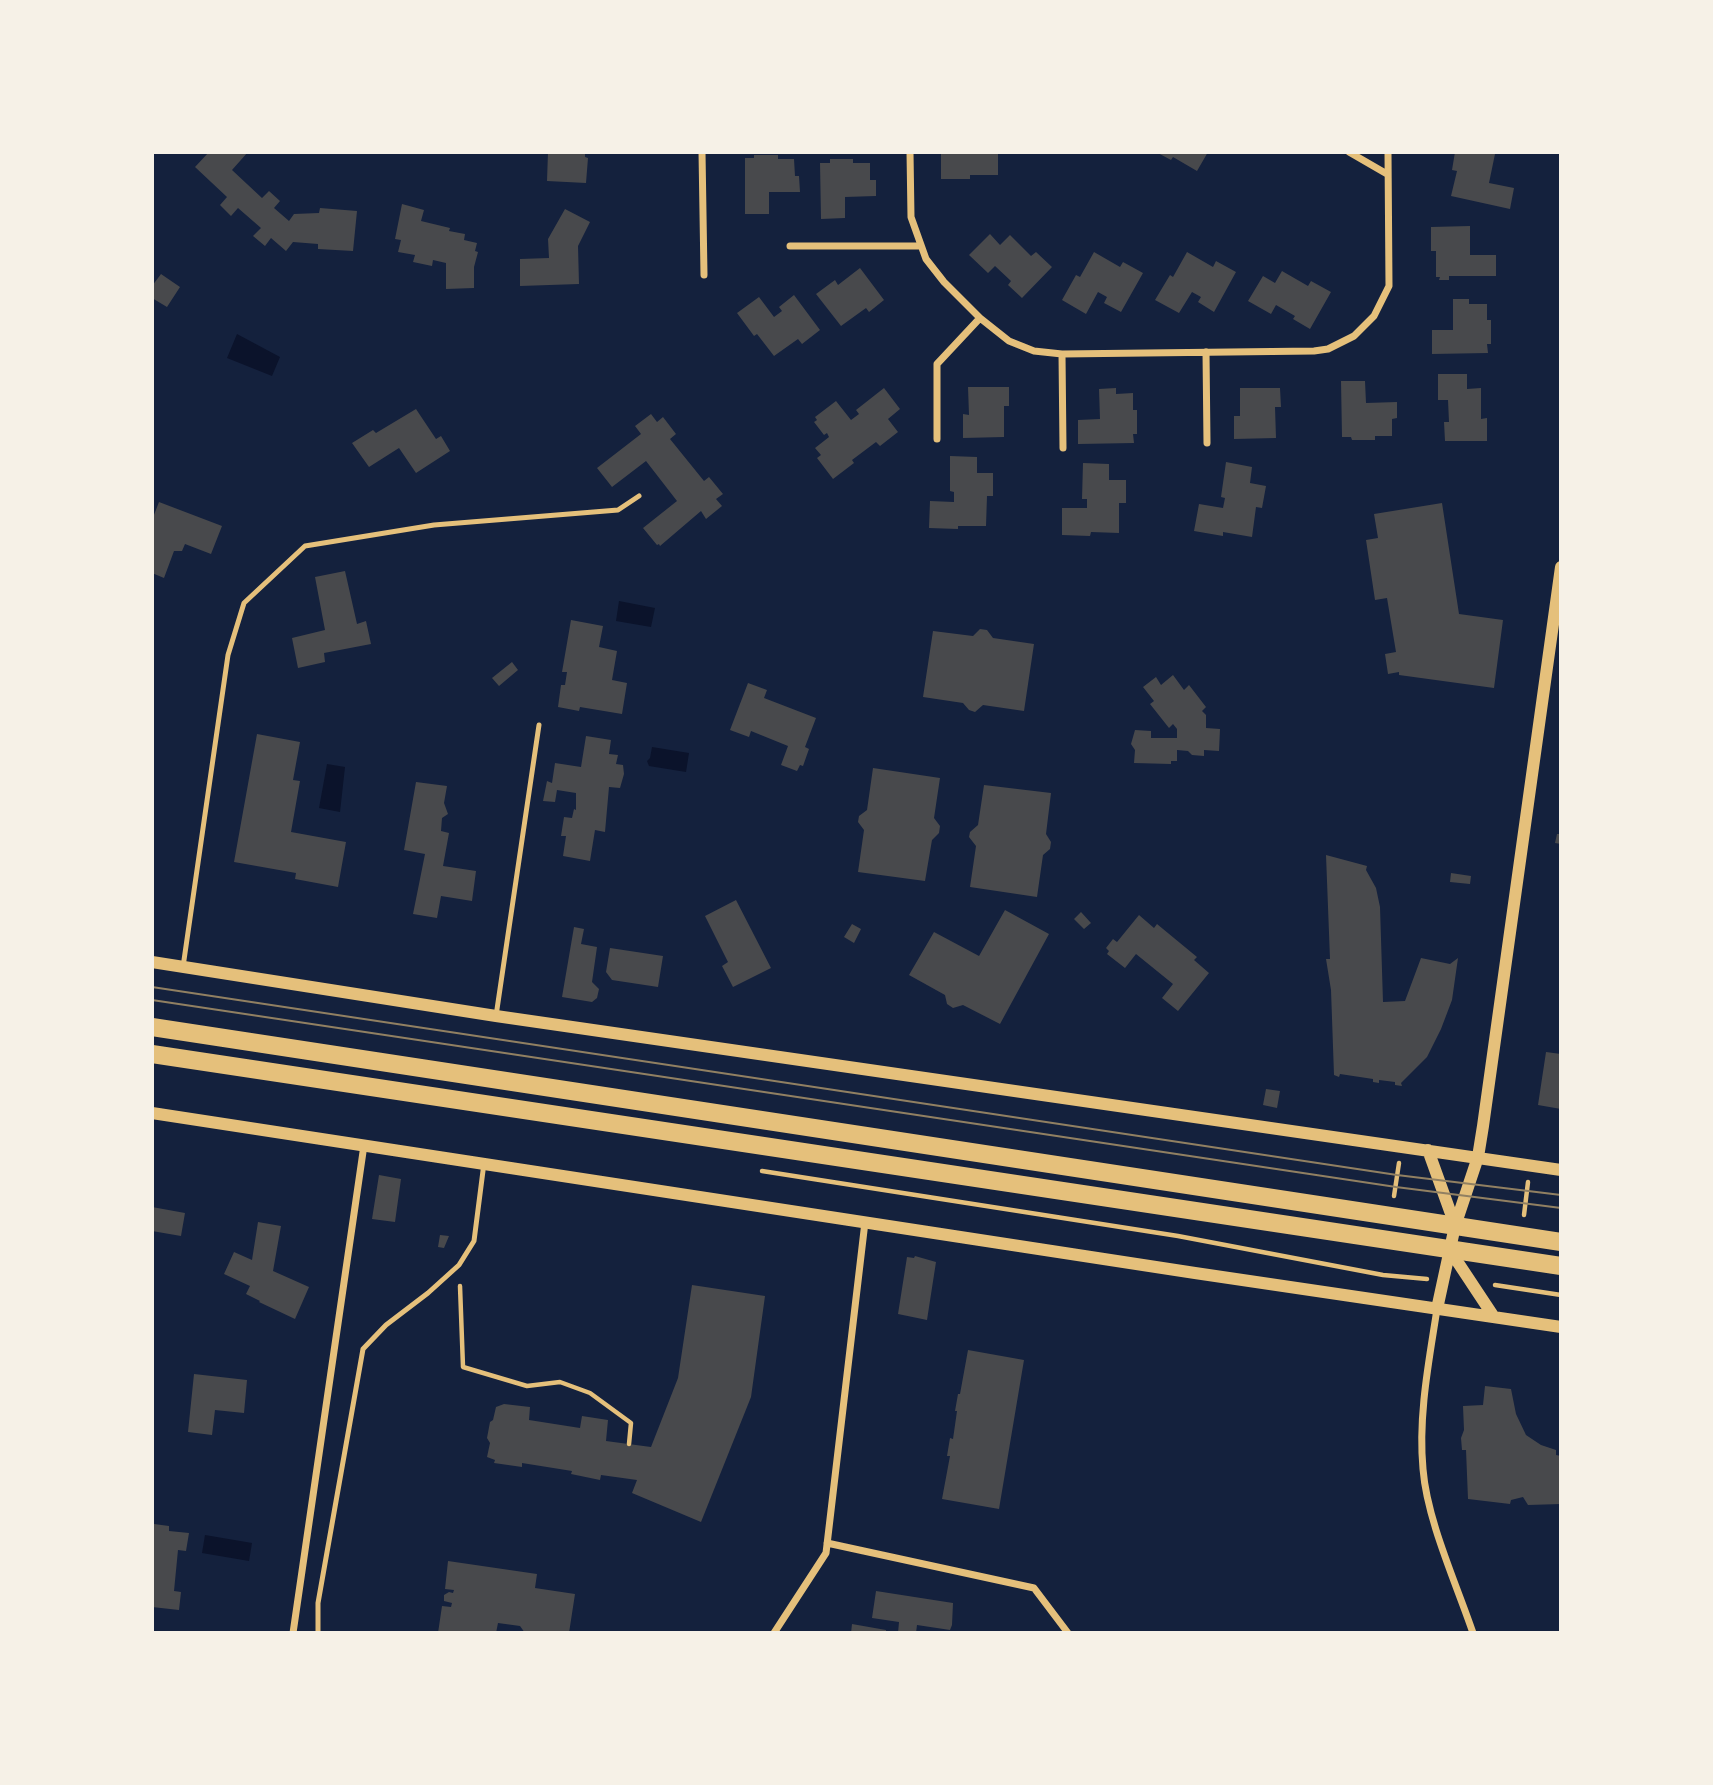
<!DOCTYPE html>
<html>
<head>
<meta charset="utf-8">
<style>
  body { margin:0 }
  #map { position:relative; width:1713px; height:1785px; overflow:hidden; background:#14213d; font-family:Montserrat,sans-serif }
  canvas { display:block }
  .frame { position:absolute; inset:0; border:154px solid #f6f1e7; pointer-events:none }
</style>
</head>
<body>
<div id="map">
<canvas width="1713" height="1785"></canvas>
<div class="frame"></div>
</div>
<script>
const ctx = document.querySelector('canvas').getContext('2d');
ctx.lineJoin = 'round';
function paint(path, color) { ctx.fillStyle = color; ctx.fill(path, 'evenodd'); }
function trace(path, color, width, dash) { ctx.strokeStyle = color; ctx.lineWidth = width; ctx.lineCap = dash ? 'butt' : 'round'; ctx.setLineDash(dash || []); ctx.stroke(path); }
paint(new Path2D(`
  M237,334L280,357L272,376L227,358Z
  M619,601L655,608L651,627L616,621Z
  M652,747L689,753L686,772L649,766L647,761L650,758Z
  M327,764L345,767L340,812L319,808Z
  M205,1535L252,1543L249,1561L202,1553Z`), '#0b132b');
paint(new Path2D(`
  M209,152H248L232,170L262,198L269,191L280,201L274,208L289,221L294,214L319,213L320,208L357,211L353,251L318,249V244L293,242L286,251L271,238L265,246L253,236L261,228L238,208L231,216L220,205L227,197L195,167Z
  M548,152H585V157L588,158L586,183L547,181Z
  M941,152H998V175H970V179H941Z
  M1156,152H1208L1197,171L1173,157L1171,160Z
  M1455,152L1495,154L1489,183L1514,188L1510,209L1451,196L1457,171L1452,170Z
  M754,155H778V159H794L795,176H799L800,192H769V214H745V158H754Z
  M830,159H853V163H870V180H876V196L845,197V218L821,219L820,163H830Z
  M402,204L424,210L421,221L450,228L449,231L465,234L464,240L477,243L475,251L478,252L474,267V288L446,289V263L433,260L432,266L413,262L415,255L398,252L401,240L395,239Z
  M565,209L590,222L578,246L579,284L520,286V259L549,258L548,239Z
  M1470,226V255H1496V276H1449V280H1439L1440,277H1436V251H1431V227Z
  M990,234L1000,245L1010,235L1031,256L1036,252L1052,267L1022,298L1008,285L1011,281L995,266L988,273L969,255Z
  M1094,252L1120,267L1123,262L1143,273L1121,312L1104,303L1107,297L1098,292L1086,314L1062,300L1076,275L1080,277Z
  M1187,252L1213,267L1216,261L1236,272L1214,312L1198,302L1201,297L1192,292L1179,313L1155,300L1170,275L1173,277Z
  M860,268L884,300L869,312L866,308L841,326L816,294L835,280L838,285Z
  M1282,271L1308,286L1311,281L1331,292L1310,329L1293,319L1295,316L1276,305L1271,314L1248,301L1263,276L1275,283Z
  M161,274L180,287L167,307L152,298V286Z
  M794,295L820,330L802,344L798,339L774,356L757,334L754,336L737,313L759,297L774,317L782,311L779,307Z
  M1453,299H1469V304H1487V320H1491V344H1487L1488,353L1432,354V330H1453Z
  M1438,374H1467V389L1481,388V419L1487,418V441H1445L1444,422H1449L1448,400H1438Z
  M1341,381H1365L1366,403L1397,402V418L1392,419V436H1375V440H1352L1351,437H1342Z
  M968,387H1009V406H1004V437L963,438V414L969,415Z
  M884,388L900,409L888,419L898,432L880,446L876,442L852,460L854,463L833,479L817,458L821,455L815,448L829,437L827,433L824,435L814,422L817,420L815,417L836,401L851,420L859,414L856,410Z
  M1116,388V394L1133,393V410H1137V434H1133L1134,443L1078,444V420L1100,419L1099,389Z
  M1240,388H1280L1281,407H1275L1276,438L1234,439V416H1240Z
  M416,409L436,439L441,436L450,451L416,473L399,448L369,467L352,443L373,430L376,433Z
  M651,414L657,422L663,417L676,434L670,439L704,481L709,477L723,494L716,499L722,506L706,519L701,511L660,546L659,544L657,545L643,528L677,501L646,461L612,487L597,468L641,434L635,426Z
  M950,456L977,457V473H993V496H987L986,526H958V529L929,528L930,501L954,502V492L950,491Z
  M1226,462L1252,467L1250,483L1266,486L1262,508L1256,507L1252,537L1223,532V536L1194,531L1199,504L1223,508L1225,498L1221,497Z
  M1083,463L1109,464V480H1126V503H1119V533L1091,532L1090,536L1062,535V508H1087V499H1082Z
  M159,502L222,526L211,554L185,544L182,551H174L164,578L152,573V520Z
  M1442,503L1459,614L1503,620L1494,688L1399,675V672L1388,674L1385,654L1396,652L1387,598L1375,600L1366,540L1378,538L1374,514Z
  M345,571L357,624L366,621L371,644L324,653L325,662L298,668L292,638L325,630L315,577Z
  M571,620L603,626L599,647L617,651L612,680L627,683L622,714L580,707L579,711L558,707L561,685H565L567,672H562Z
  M980,629L987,630L993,638L1034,644L1024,711L983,705L975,712L969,710L963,703L923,697L933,631L973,636Z
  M512,662L518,670L499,686L492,678Z
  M1173,675L1184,690L1189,685L1206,707L1202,711L1206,715V728L1220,729L1219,751L1204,750V756L1192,755L1188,751L1177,750V761H1171V764L1134,763L1135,750L1131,744L1135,730L1151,731V738H1177V729L1173,724L1169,728L1150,704L1154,701L1143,687L1156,677L1161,685Z
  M748,683L767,690L764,698L816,718L805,747L809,749L803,766L800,765L797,771L781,765L788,746L751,731L749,737L730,730Z
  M257,734L300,742L293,780L300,781L291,832L346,842L338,887L295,879L296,873L234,862Z
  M586,736L611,740L609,754L618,755L616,764L623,765L624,774L620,788L609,787L605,832L595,830L590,861L563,856L566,836H561L564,817L572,818L574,809L576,810V793L557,790L555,802L543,801L547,781L552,783L555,763L581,767Z
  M873,768L940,778L934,818L940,826L939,833L932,840L925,881L858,872L864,830L858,822L859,816L867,810Z
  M416,782L447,786L444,803L448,814L442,818L441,831L449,833L443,866L476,871L472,901L441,896L437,918L413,914L425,854L404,850Z
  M984,785L1051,793L1046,834L1051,842L1050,849L1043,855L1037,897L970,887L976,846L969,837L970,832L978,825Z
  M1557,834H1561V844L1555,843Z
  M1326,855L1367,866L1366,870L1376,888L1380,907L1383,1002L1405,1001L1421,958L1450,964L1458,958L1452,1000L1441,1029L1427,1057L1401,1083L1402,1086L1395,1085V1082L1379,1080V1083L1373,1082V1079L1340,1074L1339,1077L1334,1075L1331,990L1326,959H1330Z
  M1451,873L1471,876L1470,884L1450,882Z
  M736,900L771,968L733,987L722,966L728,962L705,916Z
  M1005,910L1049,934L1000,1024L963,1005L953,1008L947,1004L945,995L909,975L934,932L979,956Z
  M1081,912L1091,923L1084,929L1074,919Z
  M1139,915L1154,928L1157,924L1197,957L1194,960L1209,973L1178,1011L1162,998L1173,984L1136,954L1125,968L1107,954L1109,951L1106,948L1113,939L1117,942Z
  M852,924L861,929L854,943L844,937Z
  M574,927L584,929L581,944L597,947L592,982L599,989L597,998L592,1002L562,997Z
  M610,948L663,956L658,987L612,980L606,972Z
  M1546,1052L1561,1054V1109L1538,1105Z
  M1266,1089L1280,1091L1277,1108L1263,1105Z
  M379,1175L401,1179L395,1222L372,1219Z
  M152,1207L185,1213L181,1236L152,1231Z
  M258,1222L281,1226L273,1271L309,1287L295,1319L259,1302L260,1301L246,1294L250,1286L224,1274L234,1252L252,1260Z
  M440,1235L449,1236L444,1248L438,1247Z
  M915,1256L936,1262L927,1320L898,1314L907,1257L914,1258Z
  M692,1285L765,1296L751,1397L701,1522L632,1493L637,1480L601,1475L600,1480L571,1474L572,1471L522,1463V1467L494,1463L495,1460L487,1457L490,1443L487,1438L490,1422L493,1420L496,1407L504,1404L530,1407L529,1420L580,1428L582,1416L608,1420L606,1441L651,1447L678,1378Z
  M968,1350L1024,1360L999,1509L942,1499L950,1456H947L950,1438L953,1439L957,1411H955L958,1394H960Z
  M194,1374L247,1380L244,1413L215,1410L212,1435L188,1432Z
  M1485,1386L1511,1389L1516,1414L1526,1435L1541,1445L1556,1450V1455L1561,1456V1504L1528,1505L1523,1497L1511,1500L1510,1504L1468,1499L1466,1450H1462L1461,1438L1464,1430L1463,1406L1483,1405Z
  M154,1524L169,1526V1531L189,1533L186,1551L178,1550L174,1591L181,1592L179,1610L152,1607Z
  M448,1561L537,1574L535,1588L575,1594L569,1633H525L520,1626L498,1623L496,1633H438L442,1606L451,1607L452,1603L444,1601V1595L449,1592L453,1593L454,1590L445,1589Z
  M876,1591L953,1603L952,1625L950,1630L917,1625L916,1633H898L899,1622L872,1618Z
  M852,1624L886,1630V1633H851Z`), '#48494c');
trace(new Path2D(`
  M762,1171L1178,1236L1383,1275L1427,1279
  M1394,1196L1399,1163
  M1524,1215L1528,1182
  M1495,1285L1561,1295
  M460,1286L463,1367L527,1386L560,1382L590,1393L631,1423L629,1444`), '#e5c07b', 4.5);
trace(new Path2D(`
  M183,967L228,655L244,603L305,546L434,525L618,510L639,496
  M496,1016L539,725
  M318,1633V1603L363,1349L386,1325L428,1293L459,1265L474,1241L484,1163`), '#e5c07b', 5);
trace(new Path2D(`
  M702,152L704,275
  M910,152L911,217L926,259L944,282L980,318L1009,341L1034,351L1062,354L1314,351L1328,349L1354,336L1374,316L1389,286L1388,152
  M1349,152L1387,174
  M790,246H920
  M1206,352L1207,443
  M1062,354L1063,448
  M937,439V364L980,318
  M1437,1309C1429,1361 1418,1416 1423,1469C1427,1520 1456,1583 1473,1633
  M827,1543L1034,1588L1068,1633
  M293,1633L364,1145
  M774,1633L826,1553L865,1222`), '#e5c07b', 7);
trace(new Path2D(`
  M152,962L496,1016L1561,1170
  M152,1113L1195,1273L1561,1327
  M1428,1150L1455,1225
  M1449,1249L1494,1317
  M1437,1309L1455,1226L1478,1157L1483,1126L1561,567`), '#e5c07b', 12);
trace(new Path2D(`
  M152,1027L1561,1242
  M152,1054L1561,1266`), '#e5c07b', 18);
trace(new Path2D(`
  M152,987L1397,1175L1561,1195
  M152,1000L1396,1187L1561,1208`), '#918062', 2);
</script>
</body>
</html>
